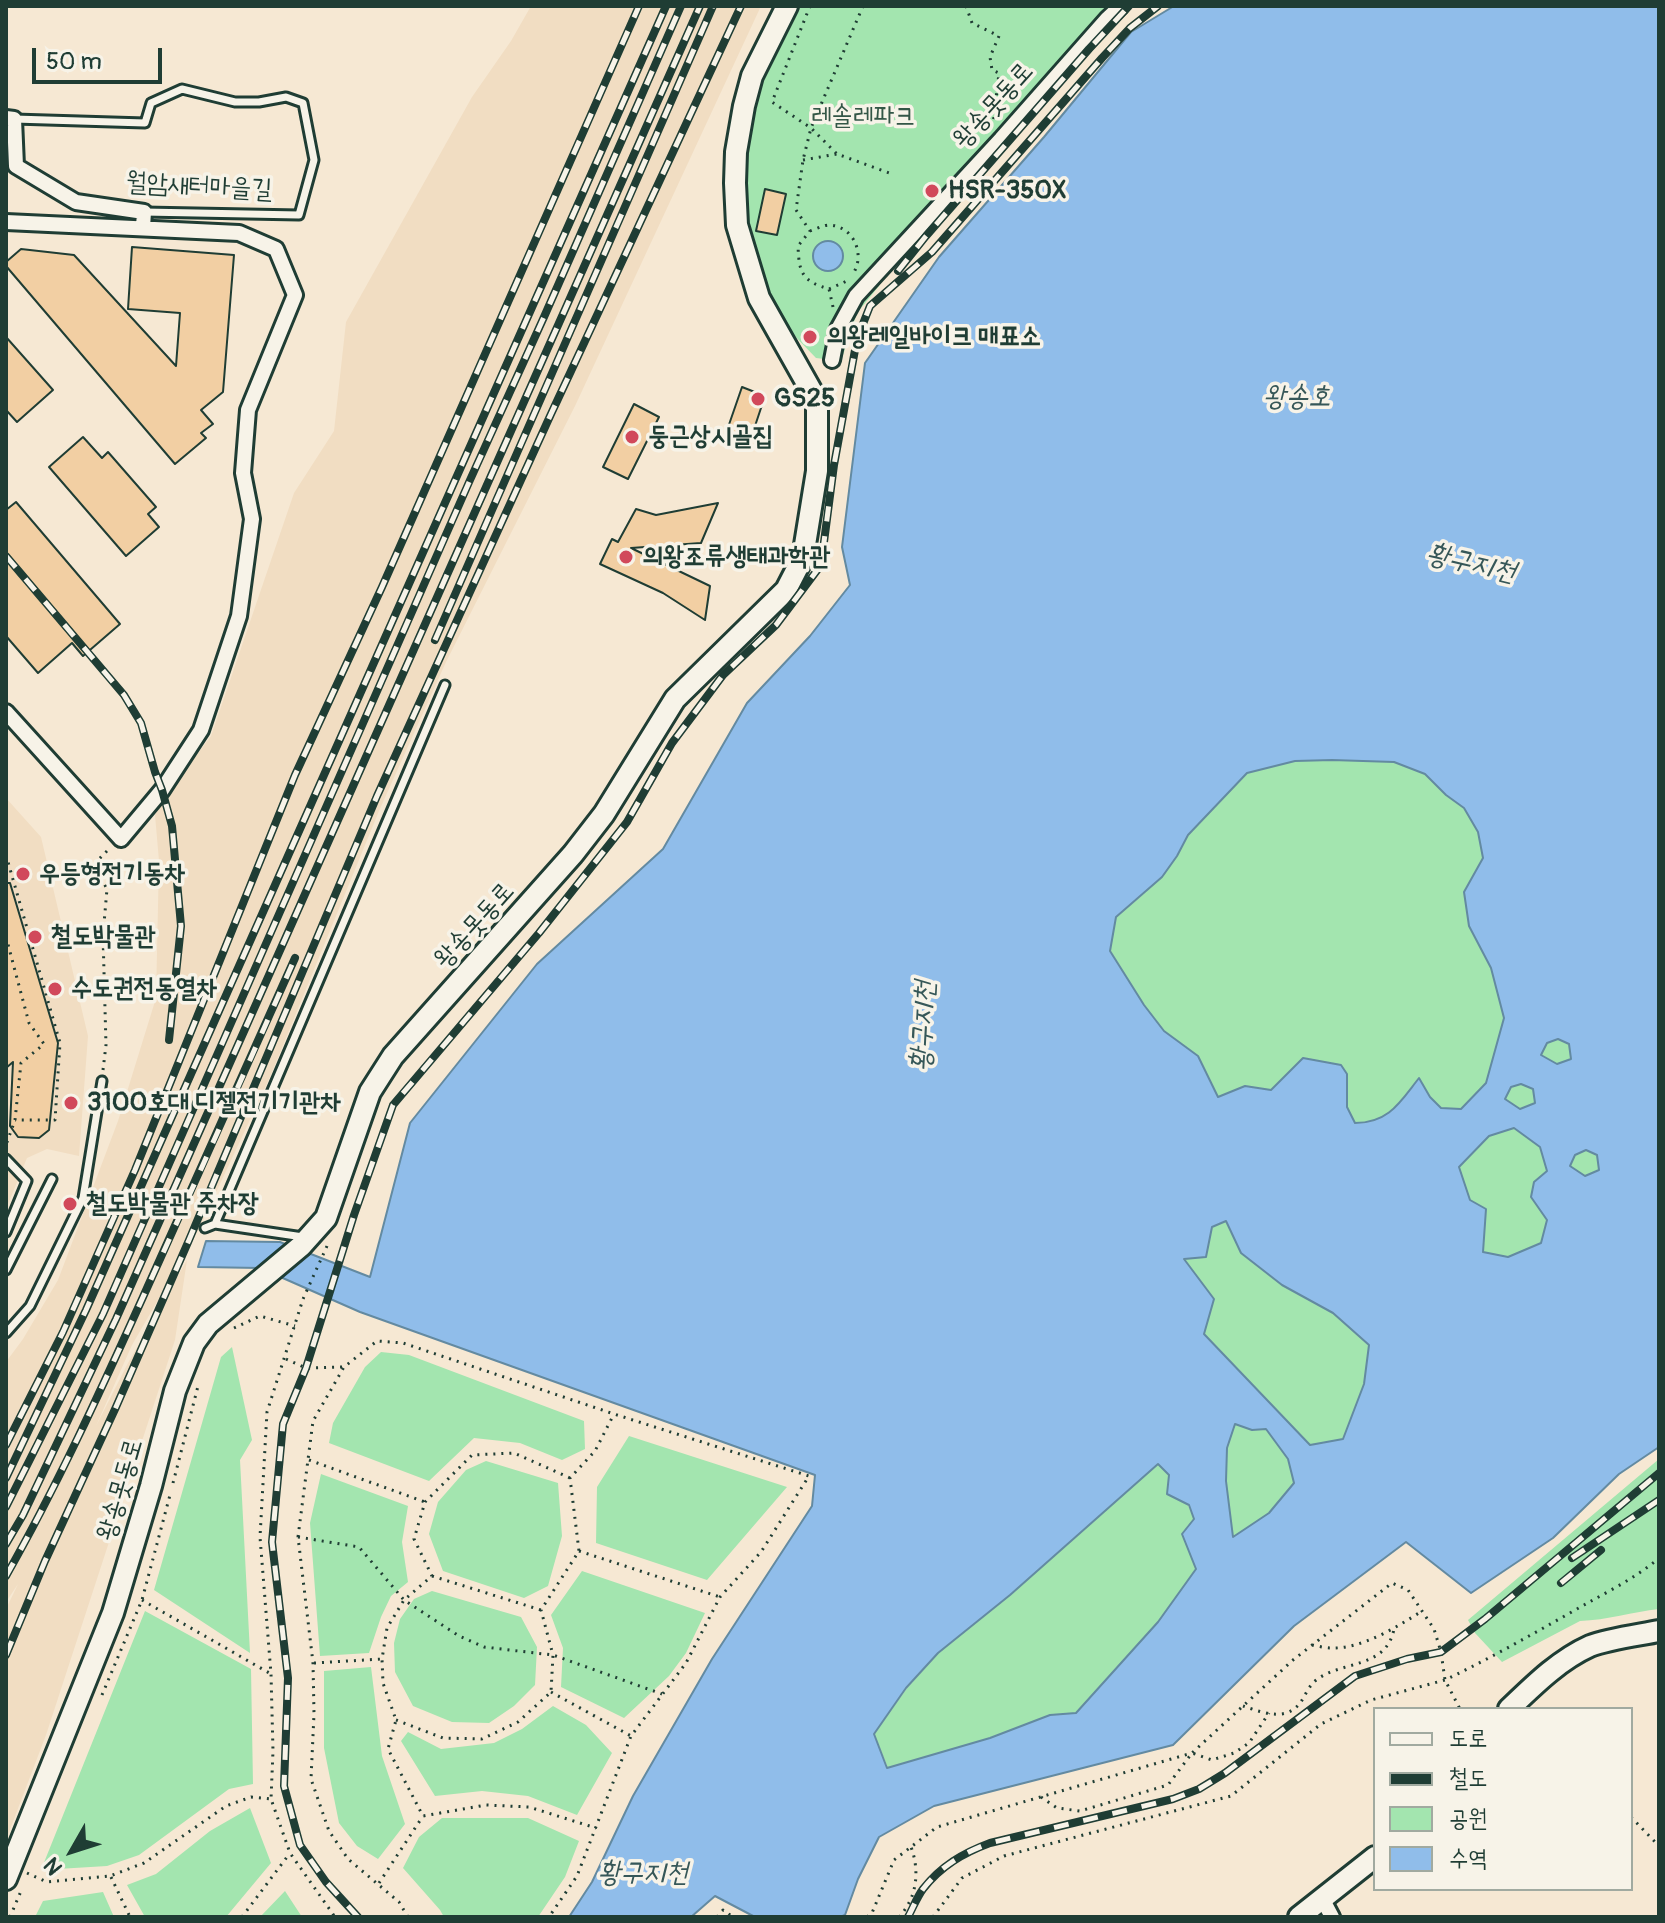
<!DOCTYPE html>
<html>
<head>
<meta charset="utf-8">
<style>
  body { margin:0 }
  #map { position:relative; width:1665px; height:1923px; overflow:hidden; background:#f6e8d3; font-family:Pangolin,"Poor Story",sans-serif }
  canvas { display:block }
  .frame { position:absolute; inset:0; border:8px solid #1f3d34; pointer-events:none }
  .legend { position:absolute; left:1373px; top:1707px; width:260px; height:184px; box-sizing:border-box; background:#f7f3e8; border:2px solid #a1aaa0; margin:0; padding:10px 14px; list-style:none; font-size:24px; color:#1f3d34 }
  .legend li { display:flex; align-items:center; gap:16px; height:40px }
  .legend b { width:40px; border:2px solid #a1aaa0 }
  .north { position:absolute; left:32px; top:1811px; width:80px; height:80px; -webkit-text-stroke:6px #f7f3e8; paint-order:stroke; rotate:231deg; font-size:22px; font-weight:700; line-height:32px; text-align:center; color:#1f3d34 }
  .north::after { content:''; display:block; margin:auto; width:28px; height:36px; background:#1f3d34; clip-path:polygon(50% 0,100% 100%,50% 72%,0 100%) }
  .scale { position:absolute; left:32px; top:48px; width:130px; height:36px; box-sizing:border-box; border:4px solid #1f3d34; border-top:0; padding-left:10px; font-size:24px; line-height:28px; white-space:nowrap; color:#1f3d34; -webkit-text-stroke:6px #f7f3e8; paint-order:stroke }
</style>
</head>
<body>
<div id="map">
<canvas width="1665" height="1923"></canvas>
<div class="frame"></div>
<ul class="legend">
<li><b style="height:10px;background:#f7f3e8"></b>도로</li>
<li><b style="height:10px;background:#1f3d34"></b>철도</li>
<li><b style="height:22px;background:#a3e5af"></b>공원</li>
<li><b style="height:22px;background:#90bdea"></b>수역</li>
</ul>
<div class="north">N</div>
<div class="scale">50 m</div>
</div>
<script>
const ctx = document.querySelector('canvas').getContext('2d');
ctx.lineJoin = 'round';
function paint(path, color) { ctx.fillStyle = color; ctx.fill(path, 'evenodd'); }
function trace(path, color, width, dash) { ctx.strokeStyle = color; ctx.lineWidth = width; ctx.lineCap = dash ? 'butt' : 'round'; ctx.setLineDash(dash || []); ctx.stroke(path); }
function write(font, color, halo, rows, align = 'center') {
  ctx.font = font + ' Pangolin,"Poor Story",sans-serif'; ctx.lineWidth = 7; ctx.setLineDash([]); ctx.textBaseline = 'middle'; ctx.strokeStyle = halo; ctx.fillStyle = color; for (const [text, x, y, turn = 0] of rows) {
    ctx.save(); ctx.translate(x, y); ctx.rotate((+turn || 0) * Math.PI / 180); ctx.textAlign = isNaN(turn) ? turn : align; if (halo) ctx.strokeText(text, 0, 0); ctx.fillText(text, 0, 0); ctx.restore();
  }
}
paint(new Path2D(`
  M531,6H761L575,406L446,662L379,811L270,1077L198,1231L132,1345L96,1426L128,1363L187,1260L175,1340L46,1735L6,1840V1609L18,1584L6,1602V1362L23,1339L58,1280L118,1121L156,998L159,861L155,815L159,805L211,736L294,493L334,431L346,322L472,97L511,41Z
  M6,798L41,837L88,1036L79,1156L47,1149L27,1158L6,1209Z`), '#f1ddc2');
paint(new Path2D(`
  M796,6H1108L1007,124L898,242L879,286L857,313L841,361L816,358L787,328L766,286L748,228L743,144L760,78Z
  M1332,760L1394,762L1425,774L1446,795L1464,808L1478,832L1483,858L1464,892L1469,926L1491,968L1504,1018L1486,1083L1461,1109L1440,1108L1430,1097L1419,1078C1400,1102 1389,1123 1355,1123L1347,1107V1074L1303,1058L1271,1090L1245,1086L1218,1097L1198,1056L1164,1031L1144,1005L1110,950L1116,917L1140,897L1177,856L1188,835L1247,773L1295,761Z
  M1558,1039L1569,1044L1571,1059L1557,1064L1541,1055L1547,1043Z
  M1521,1084L1533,1088L1535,1104L1520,1109L1505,1100L1510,1088Z
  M1514,1128L1540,1147L1547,1171L1534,1182L1547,1220L1541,1243L1508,1257L1483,1252L1486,1210L1470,1200L1459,1167L1489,1136Z
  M1586,1150L1597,1155L1599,1170L1585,1176L1569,1166L1575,1154Z
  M1226,1221L1241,1253L1282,1285L1333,1313L1369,1345L1364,1384L1343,1439L1310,1445L1204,1334L1214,1299L1184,1259L1206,1257L1212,1227Z
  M232,1347L252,1440L240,1460L250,1653L154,1590L221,1357Z
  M381,1352L409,1355L584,1421L585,1449L562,1460L520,1443L474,1438L429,1481L329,1443L333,1423L365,1367Z
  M1235,1424L1252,1430L1266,1429L1288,1459L1294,1483L1269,1513L1232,1538L1226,1481L1227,1448Z
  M629,1436L787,1487L707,1580L596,1543L597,1487Z
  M1659,1459V1609C1633,1612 1607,1620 1580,1621L1502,1662L1475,1633L1468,1620Z
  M486,1461L558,1483L562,1536L548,1586L524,1598L443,1571L429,1534L438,1502L466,1470Z
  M1158,1464C1174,1479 1186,1498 1194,1519L1182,1534L1196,1569L1158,1622L1076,1713L1050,1715L990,1738L888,1768L874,1734L907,1688L938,1653L1010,1595Z
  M321,1474L408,1506L402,1542L408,1582L391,1596L381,1617L369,1653L320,1656L310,1523Z
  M582,1571L705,1613L686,1653L669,1676L624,1718L561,1687L563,1648L551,1615Z
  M432,1591L521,1617L537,1647L535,1685L514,1706L489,1723L452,1722L413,1706L395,1672L394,1643L400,1619L414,1599Z
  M145,1611L251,1669L253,1784L229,1789L139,1855L107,1866L41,1870Z
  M371,1667L382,1756L405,1824L378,1859L357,1846L339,1823L324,1748V1671Z
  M553,1706L586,1725L612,1753L577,1815L528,1796L482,1791L435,1796L401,1741L408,1732L441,1749L494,1743L522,1729Z
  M250,1808L271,1863L226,1917H145L127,1885L156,1874L210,1831Z
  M442,1818H528L579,1841L565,1877L538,1917H444L440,1910L403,1868L419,1837Z
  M285,1891L302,1917H260Z
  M103,1892L114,1917H35L43,1901Z`), '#a3e5af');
const water = new Path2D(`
  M1174,6H1659V1447L1619,1474L1553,1538L1471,1593L1406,1542L1294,1626L1173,1745L934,1806L879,1837L858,1879L845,1915L840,1917H755L715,1896L691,1917H569L592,1882L633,1796L712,1659L812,1506L815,1475L360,1312L260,1268L198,1267L206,1241L280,1242L370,1277L410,1123L537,964L663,849L747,703L810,636L850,585L842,547L865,363L939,257L1044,137L1131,32ZM1332,760L1394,762L1425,774L1446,795L1464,808L1478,832L1483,858L1464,892L1469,926L1491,968L1504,1018L1486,1083L1461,1109L1441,1108L1430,1097L1419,1078C1400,1102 1389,1123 1355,1123L1347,1107V1074L1341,1065L1303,1058L1271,1090L1245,1086L1218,1097L1198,1056L1164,1031L1144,1005L1110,951L1116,917L1162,877L1177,856L1188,835L1247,773L1295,761ZM1558,1039L1569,1044L1571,1059L1557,1064L1541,1055L1547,1043ZM1521,1084L1533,1089L1535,1103L1520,1109L1505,1099L1511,1087ZM1514,1128L1540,1147L1547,1171L1534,1182L1531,1197L1547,1220L1541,1243L1508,1257L1483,1252L1486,1209L1470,1200L1459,1167L1489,1136ZM1586,1150L1597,1155L1599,1170L1585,1176L1570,1166L1575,1155ZM1226,1221L1241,1253L1282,1285L1333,1313L1369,1345L1364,1384L1343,1439L1310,1445L1204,1334L1214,1299L1184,1259L1206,1257L1212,1227ZM1235,1424L1252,1430L1266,1429L1288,1459L1294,1483L1269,1513L1233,1537L1226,1481L1227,1448ZM1158,1464L1169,1475L1167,1494L1189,1505L1194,1519L1182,1534L1196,1569L1158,1622L1076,1713L1050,1715L990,1738L887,1768L874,1734L906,1688L938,1653L1010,1595Z
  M813 256a15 15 0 1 1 30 0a15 15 0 1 1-30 0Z`);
paint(water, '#90bdea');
trace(water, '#638aa1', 2);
const building = new Path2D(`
  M765,189L786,194L777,235L756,231Z
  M132,247L234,255L223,392L201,410L213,424L201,433L206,438L175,464L6,266V262L21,249L74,255L176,366L180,313L128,309Z
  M6,337L53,390L17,422L6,410Z
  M742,387L765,396L748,447L724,439Z
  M634,404L659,417L628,479L603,467Z
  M83,437L102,458L108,452L156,507L148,514L159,527L126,556L49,467Z
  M16,502L120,624L83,656L72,643L38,673L6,636V510Z
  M718,503L701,543L631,548L710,586L705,620L663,593L600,564L612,539L618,542L636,509L656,515Z
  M6,883H10L58,1043L49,1130L39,1138L18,1137L10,1126L13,1062L6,1068Z`);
paint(building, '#f2cfa3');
trace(building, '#1f3d34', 2);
const lane = new Path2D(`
  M14,119L145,123L151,103L182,89L235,102H259L286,97L303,103L314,160L299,215L144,212
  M6,1159L27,1181L6,1232
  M215,1224L445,685
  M205,1228L215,1224L303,1237
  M6,1270L52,1179
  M6,1333L30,1306L83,1198L102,1081`);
const street = new Path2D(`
  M6,118L14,119L16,166L76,202L144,212L143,227
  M6,222L239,233L276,249L295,295L248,410L243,473L252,519L239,616L201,730L162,790L121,839L6,712
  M832,360L838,329L856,296L1001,139L1107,19L1121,6
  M1323,1900L1332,1917`);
const secondary = new Path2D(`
  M1509,1709C1534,1685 1559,1660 1590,1646C1608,1639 1639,1635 1659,1631
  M6,1879L113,1613L151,1486L175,1391L194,1343L208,1324L301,1246L326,1218L370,1092L393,1056L573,854L604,814L675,699L786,590L803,557L817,471V401L759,298L737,225L735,183L736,152L744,106L752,76L787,6
  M1299,1917L1375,1857`);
trace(lane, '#1f3d34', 13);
trace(street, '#1f3d34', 20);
trace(secondary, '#1f3d34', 26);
trace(new Path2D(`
  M810,6L772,102L811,128L837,154L892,174
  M966,6L972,23L999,36L990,57L992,70L999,73L993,125
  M803,160L837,154
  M810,231C816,229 824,225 829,225C855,226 866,257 852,275
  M829,289L847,281
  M833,307L829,289C802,281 799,273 798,246L810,231L796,210L803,160L811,128L863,6
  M6,855L60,1043L55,1120H15
  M6,937L29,1023L44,1044L21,1063L15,1120L6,1145
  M103,1070L106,1045L103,935L107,889L96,868L98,860L109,849
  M327,1246L303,1299L267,1412L260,1537L271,1674L273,1751L271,1799L290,1853L335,1917
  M234,1328L260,1316L295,1326
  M286,1359L306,1368L344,1367
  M309,1460L425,1502
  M570,1478L514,1453L472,1455L425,1502L414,1539L432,1576L404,1600L387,1628L382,1659L383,1683L396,1720L388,1749L423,1816L486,1805L529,1807L596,1828
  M173,1483L198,1386
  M579,1551L720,1597
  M432,1576L541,1610
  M142,1600L271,1674
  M1312,1645C1318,1646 1325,1648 1331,1648C1362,1649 1397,1627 1422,1611
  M314,1663L382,1659
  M551,1692L631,1736
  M102,1695L142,1600L170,1495
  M1243,1706C1255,1710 1273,1717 1286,1713C1304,1707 1303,1692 1315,1681C1340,1660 1386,1670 1394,1629
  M396,1720L443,1738L482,1739L518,1722L551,1692L553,1655L541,1610L579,1551L570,1478L595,1451L614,1414
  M1041,1797L1057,1808L1080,1811L1168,1785L1192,1753L1212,1760L1234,1753L1249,1743L1269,1713
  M1631,1817L1659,1846
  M27,1873L47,1882L110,1876L144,1863L226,1806L251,1797L271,1799
  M111,1877L130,1917
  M379,1883L423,1816
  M10,1917L21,1891
  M242,1917L290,1853
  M408,1917L399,1902L348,1859L329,1831L311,1779L314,1714L313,1663L298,1537L313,1421L344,1367L377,1341L403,1343L614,1414L809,1476L761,1552L720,1597L686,1663L631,1736L577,1876L549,1917
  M717,1917L723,1910L733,1917
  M867,1917L872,1913L894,1860L937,1827L1192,1753L1293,1660L1392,1583L1408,1590L1434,1629L1441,1652L1445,1680L1460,1709
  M899,1917C917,1898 920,1871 911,1847
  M933,1917L962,1878L1004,1856L1231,1796L1321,1724L1371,1700L1445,1680C1493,1657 1538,1631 1584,1605C1609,1591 1637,1577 1659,1558`), '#1f3d34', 3, [2, 6]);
trace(lane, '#f7f3e8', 7);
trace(street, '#f7f3e8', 14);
trace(secondary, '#f7f3e8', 20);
const rail = new Path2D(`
  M898,271L926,236L1089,49L1129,6
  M6,556L124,695L141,723L155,772L162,790L172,826L181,926L169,1040
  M435,640L713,6
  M6,1445L63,1332L135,1170L295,775L382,587L639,6
  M6,1478L86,1310L666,6
  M6,1507L103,1314L470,480L544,317L681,6
  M6,1544L23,1515L116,1319L700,6
  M1572,1558L1659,1500
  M6,1576C57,1486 100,1392 143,1297C194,1185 245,1072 295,958
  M1561,1583L1601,1550
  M6,1655L45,1561L116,1407L189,1240L377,796L551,414L741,6
  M358,1917L326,1882L300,1845L284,1786L288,1678L272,1542L283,1424L306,1368L354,1215L393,1105L539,933L627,822L672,743L723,675L776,625L821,565L834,465L857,339L870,306L932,252L1102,58L1130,28L1158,6
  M908,1917C913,1908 917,1897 923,1889C941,1866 963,1853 990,1843L1173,1799L1199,1789L1225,1773L1355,1676L1407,1659L1441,1652L1485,1619L1659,1473`);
trace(rail, '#1f3d34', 8);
trace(rail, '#f7f3e8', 5, [15]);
trace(new Path2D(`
  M298,1537L359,1547L404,1600L459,1636L484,1647L553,1655L662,1694`), '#1f3d34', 3, [2, 6]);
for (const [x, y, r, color] of [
  [932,191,8,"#d1495b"],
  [810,337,8,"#d1495b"],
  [758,399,8,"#d1495b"],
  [632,437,8,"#d1495b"],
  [626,557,8,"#d1495b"],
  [23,874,8,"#d1495b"],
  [35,937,8,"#d1495b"],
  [55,989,8,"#d1495b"],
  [71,1103,8,"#d1495b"],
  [70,1204,8,"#d1495b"]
]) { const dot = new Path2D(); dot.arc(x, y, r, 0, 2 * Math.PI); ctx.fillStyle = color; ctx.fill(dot); trace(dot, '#f7f3e8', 3); }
write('26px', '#1f3d34', '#f7f3e8', [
  ["왕송못동로",994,106,-48],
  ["월암새터마을길",199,187,3],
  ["왕송못동로",475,926,-48],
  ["왕송못동로",121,1490,-74]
]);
write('26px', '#335646', '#f7f3e8', [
  ["레솔레파크",863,117]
]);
write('bold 26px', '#1f3d34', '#f7f3e8', [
  ["HSR-350X",948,191],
  ["의왕레일바이크 매표소",826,337],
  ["GS25",774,399],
  ["둥근상시골집",648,437],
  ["의왕조류생태과학관",642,557],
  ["우등형전기동차",39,874],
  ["철도박물관",51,937],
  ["수도권전동열차",71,989],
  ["3100호대 디젤전기기관차",87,1103],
  ["철도박물관 주차장",86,1204]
], 'left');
write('italic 28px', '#365758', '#f7f3e8', [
  ["왕송호",1297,398],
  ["황구지천",1471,564,13],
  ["황구지천",924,1026,-87],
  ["황구지천",643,1874]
]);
</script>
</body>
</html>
